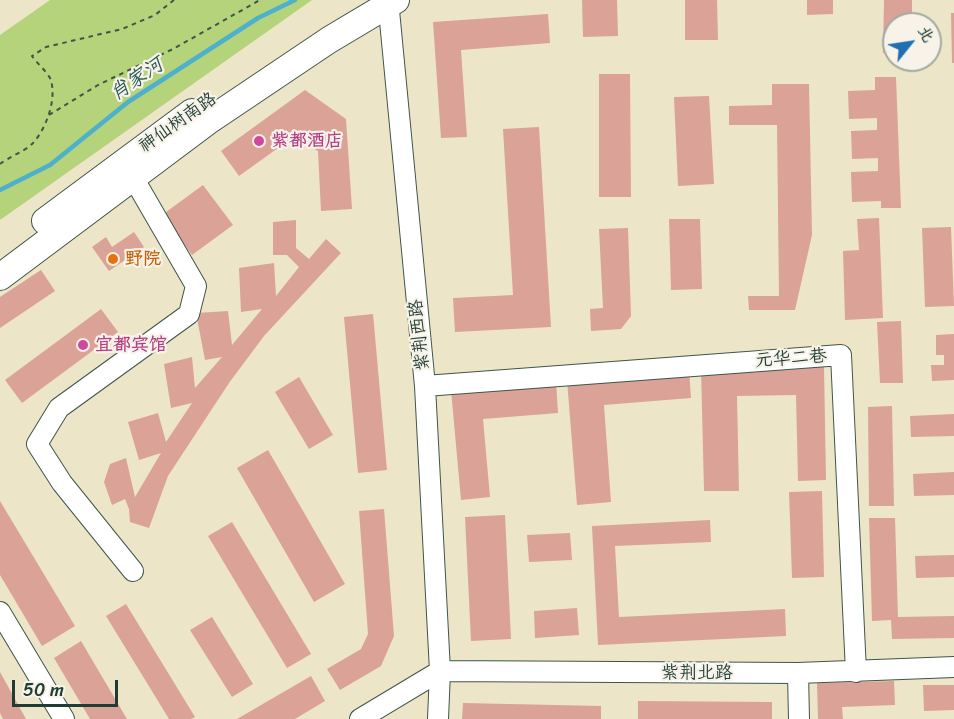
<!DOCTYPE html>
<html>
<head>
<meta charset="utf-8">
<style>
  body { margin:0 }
  #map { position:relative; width:954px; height:719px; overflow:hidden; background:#ede5c8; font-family:Sriracha,"LXGW WenKai TC",sans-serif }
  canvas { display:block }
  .north { position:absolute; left:882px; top:12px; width:60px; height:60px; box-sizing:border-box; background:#f7f3e8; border:2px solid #a1aaa0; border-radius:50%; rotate:60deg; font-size:16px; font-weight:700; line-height:24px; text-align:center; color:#1f3d34 }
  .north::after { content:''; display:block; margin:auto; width:21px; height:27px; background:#1f6fb2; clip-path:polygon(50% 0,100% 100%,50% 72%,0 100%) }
  .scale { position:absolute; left:12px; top:680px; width:106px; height:27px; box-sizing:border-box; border:3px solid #1f3d34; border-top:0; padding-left:8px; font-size:18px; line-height:21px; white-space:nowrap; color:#1f3d34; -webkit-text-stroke:4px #f7f3e8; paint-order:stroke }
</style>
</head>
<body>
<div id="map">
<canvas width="954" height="719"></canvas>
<div class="north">北</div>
<div class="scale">50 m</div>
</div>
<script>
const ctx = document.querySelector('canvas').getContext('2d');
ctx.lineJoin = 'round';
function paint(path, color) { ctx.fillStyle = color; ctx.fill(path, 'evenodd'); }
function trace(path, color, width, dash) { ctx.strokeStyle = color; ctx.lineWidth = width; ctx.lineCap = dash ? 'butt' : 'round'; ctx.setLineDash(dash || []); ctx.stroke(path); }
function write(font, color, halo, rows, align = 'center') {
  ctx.font = font + ' Sriracha,"LXGW WenKai TC",sans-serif'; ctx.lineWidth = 4.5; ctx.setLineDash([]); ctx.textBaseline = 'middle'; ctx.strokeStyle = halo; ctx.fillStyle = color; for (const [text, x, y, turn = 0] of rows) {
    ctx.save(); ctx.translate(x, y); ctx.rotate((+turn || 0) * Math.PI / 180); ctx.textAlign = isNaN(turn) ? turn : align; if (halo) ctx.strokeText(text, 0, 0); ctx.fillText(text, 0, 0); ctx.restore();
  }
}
paint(new Path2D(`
  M50,0H312L0,220V35Z`), '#b4d37a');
trace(new Path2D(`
  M0,190L50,165L128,102L258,18L295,0`), '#4db0cc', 4.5);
paint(new Path2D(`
  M582,0H617L618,36L583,37Z
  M685,0H717L718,40H685Z
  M807,0H833V14L807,15Z
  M884,0H912V24H894V53H883Z
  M951,13H954V63H952Z
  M548,14L550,43L461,50L467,137L441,138L433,22Z
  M599,74H630L631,197H599Z
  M875,77H896L901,208H881V201L852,202L851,172L878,171V158L852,159L851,131L877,130V118L849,119L848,91L875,90Z
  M772,84H809L812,235L795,310H749L748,296H779L777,125H729V106L772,105Z
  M305,90L346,119L352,209L321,211L318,151L292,138L239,176L221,151Z
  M709,96L714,184L678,186L674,97Z
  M539,127L551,327L455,332L453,298L513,295L503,129Z
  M203,185L233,225L192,255L162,215Z
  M879,218L883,318L845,320L843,251L859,250L857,219Z
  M669,219H700L702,289L671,290Z
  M296,220V248L309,259L326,239L341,253L264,336L229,383L168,476L149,528L130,522L129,509L125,499L112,505L104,482L110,464L126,458L135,497L161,453L139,460L128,422L158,413L166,442L192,403L171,408L164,364L192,357L195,388L222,357L205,360L196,313L228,311L232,345L262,309L241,312L239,268L274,263L276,296L299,267L287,255H273V222Z
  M951,227L954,306L925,307L922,228Z
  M628,228L631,316L621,329L591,331L590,309L603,308L599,229Z
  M134,232L144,247L109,271L92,247L106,237L112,247Z
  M41,270L55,291L0,328V297Z
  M101,309L118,332L22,403L5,380Z
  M373,314L387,470L358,473L344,317Z
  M901,321L903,383H880L877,322Z
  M954,334V380L932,381L931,365H944V355H936V335Z
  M824,366L826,480L798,481L796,395L737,396L739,491H704L701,369Z
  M689,370L691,398L604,405L611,502L577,505L567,380Z
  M299,377L333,435L309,449L275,392Z
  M556,381L558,413L483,419L490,497L461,500L451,390Z
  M892,406L894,506H869L868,407Z
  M954,414V436L911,437L910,416Z
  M268,450L345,584L314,602L237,468Z
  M954,472V495L914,496L913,474Z
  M822,491L824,577L792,578L789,492Z
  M0,501L75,626L42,646L0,575Z
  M384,509L394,636L381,666L340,690L327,669L361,649L368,634L359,511Z
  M505,515L511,639L471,641L465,517Z
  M869,518H895L898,617L954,616V638L892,639L891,620L872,621Z
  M710,520L711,542L615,546L619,617L785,609L786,636L598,645L592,526Z
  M232,522L311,654L287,668L208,536Z
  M570,533L572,560L529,562L527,535Z
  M954,555V577L916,578L915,556Z
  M126,604L195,717L191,719H169L106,616Z
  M577,608L579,635L535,638L534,611Z
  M212,617L253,684L232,697L190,630Z
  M81,641L127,719H90L54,658Z
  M0,672L26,719H3L0,713Z
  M311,676L325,701L295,719H237Z
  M894,681L895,705L842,707L843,719H818L817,683Z
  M923,685H954V710L924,711Z
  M638,701L772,702V719H638Z
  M463,703L601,706V719H462Z`), '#dba298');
const minor = new Path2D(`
  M388,0L425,386L440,671L438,719
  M127,167L196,286L189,314L59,408L37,444L62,483L133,571
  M425,386L841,355L856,672
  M0,612L64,719
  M440,671L798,673L954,667
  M798,673L799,719
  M360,719L440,671`);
const major = new Path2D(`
  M45,221L192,112
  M0,277L207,122L329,40L396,0`);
trace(minor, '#3e564a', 22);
trace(major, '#3e564a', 28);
trace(new Path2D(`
  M49,115L98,85L173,49L260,0
  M0,164C9,157 25,151 32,144C46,130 58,97 50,78C46,71 37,63 32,56L46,47L122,29L155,15L174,0`), '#3e564a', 2, [4.5, 4.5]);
trace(minor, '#fff', 20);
trace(major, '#fff', 26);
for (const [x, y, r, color] of [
  [259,141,6,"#d1479c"],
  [113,259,6,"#e8710a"],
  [83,345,6,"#d1479c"]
]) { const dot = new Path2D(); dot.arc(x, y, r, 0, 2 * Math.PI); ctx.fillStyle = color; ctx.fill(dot); trace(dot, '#f7f3e8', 2); }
write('18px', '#1f3d34', '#f7f3e8', [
  ["神仙树南路",178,123,-35],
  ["紫荆西路",420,335,-96],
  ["元华二巷",791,359,-4],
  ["紫荆北路",697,673]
]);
write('bold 18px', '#b23c85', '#f7f3e8', [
  ["紫都酒店",271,141],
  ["宜都宾馆",95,345]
], 'left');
write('bold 18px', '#c56008', '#f7f3e8', [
  ["野院",125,259]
], 'left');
write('italic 20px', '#2a5a5a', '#f7f3e8', [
  ["肖家河",137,80,-34]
]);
</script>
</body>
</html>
